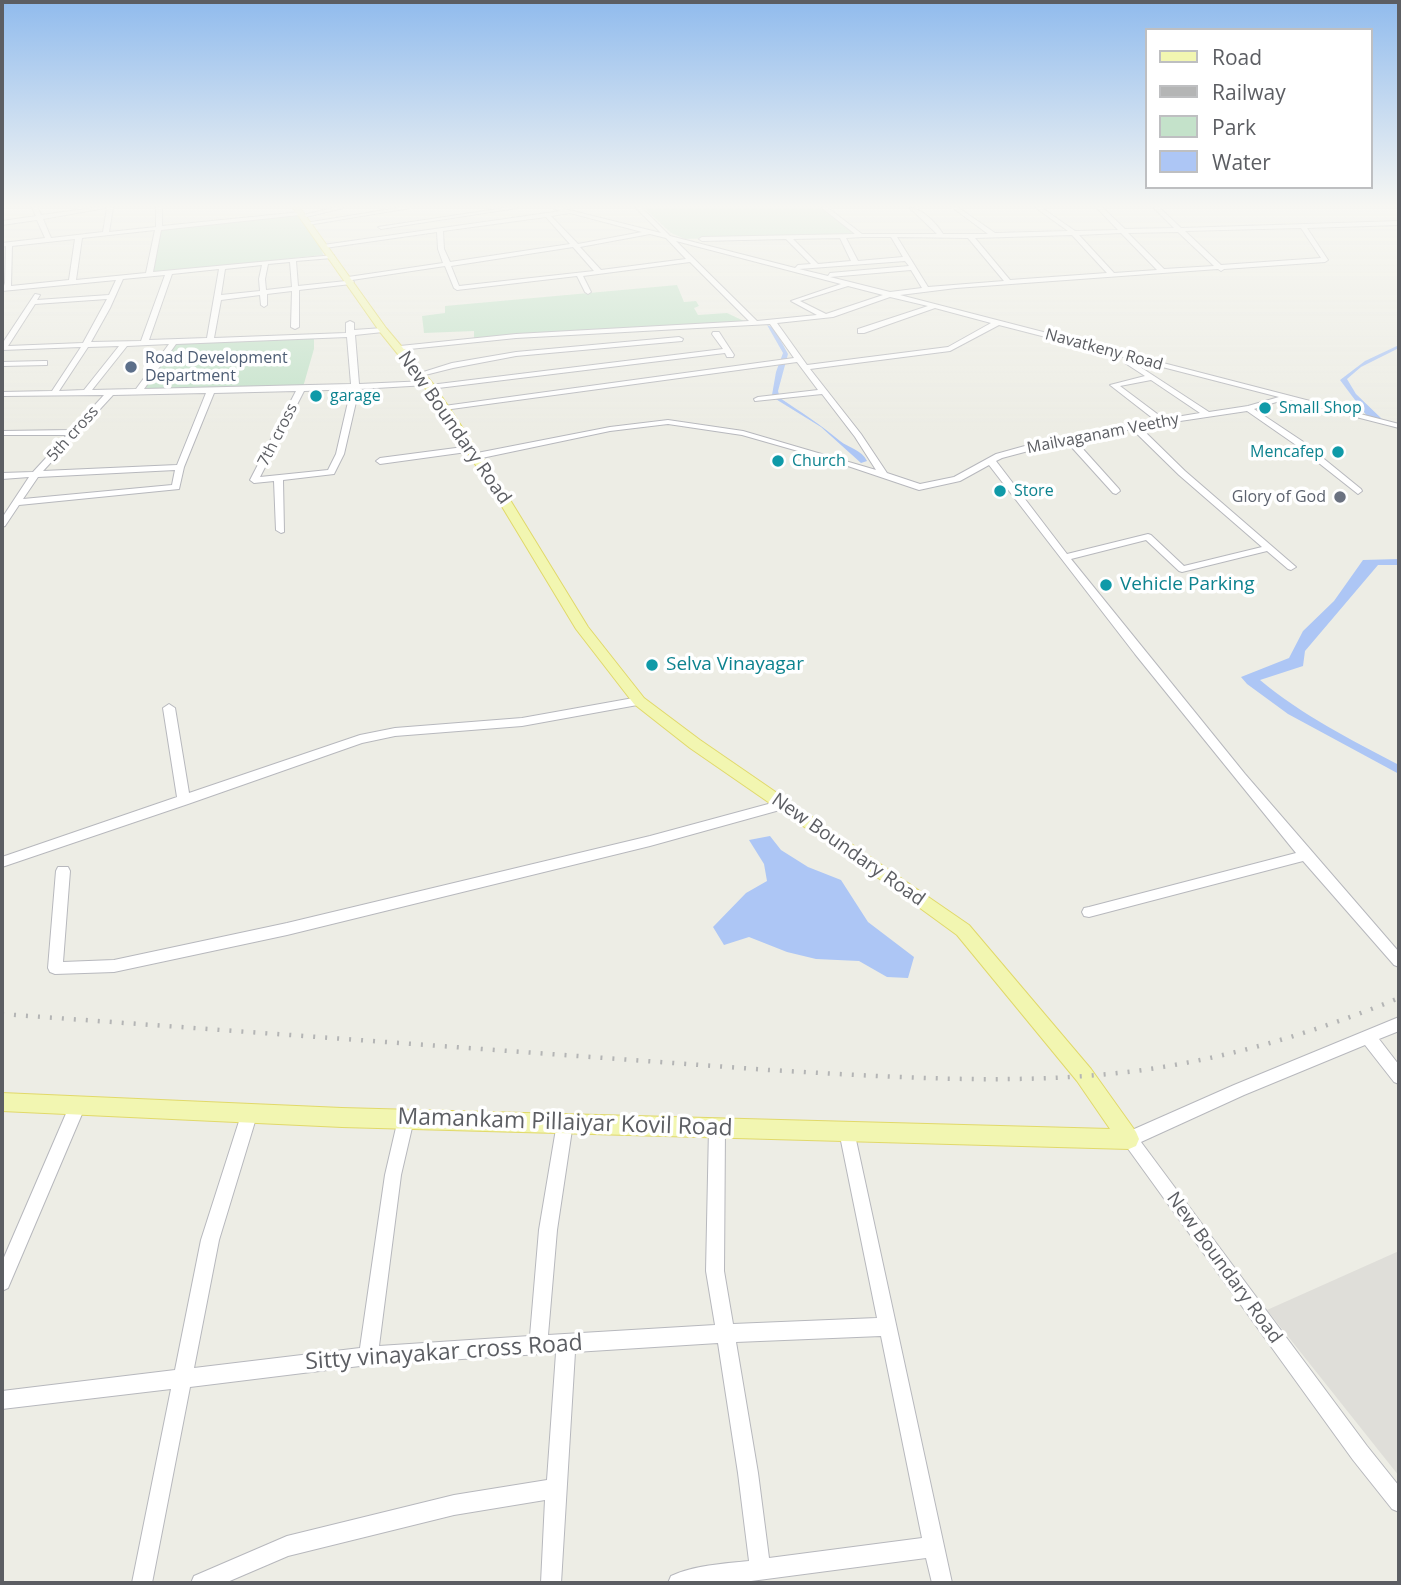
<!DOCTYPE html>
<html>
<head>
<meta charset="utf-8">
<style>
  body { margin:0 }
  #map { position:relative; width:1401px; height:1585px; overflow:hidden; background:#edede5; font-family:"Open Sans",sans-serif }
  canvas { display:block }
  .frame { position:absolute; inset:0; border:4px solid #5c5e63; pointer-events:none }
  .legend { position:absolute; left:1145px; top:28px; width:228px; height:161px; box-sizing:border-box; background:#fff; border:2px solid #bebfc1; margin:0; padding:9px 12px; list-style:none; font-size:21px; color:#5c5e63 }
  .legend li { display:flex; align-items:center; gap:14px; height:35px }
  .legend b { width:35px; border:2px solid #bebfc1 }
</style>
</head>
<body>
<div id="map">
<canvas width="1401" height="1585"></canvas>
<div class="frame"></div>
<ul class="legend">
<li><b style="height:9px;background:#f2f6b1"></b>Road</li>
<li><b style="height:9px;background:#b4b5b5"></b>Railway</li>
<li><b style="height:19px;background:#c4e2ca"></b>Park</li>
<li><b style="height:19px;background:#adc6f5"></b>Water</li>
</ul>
</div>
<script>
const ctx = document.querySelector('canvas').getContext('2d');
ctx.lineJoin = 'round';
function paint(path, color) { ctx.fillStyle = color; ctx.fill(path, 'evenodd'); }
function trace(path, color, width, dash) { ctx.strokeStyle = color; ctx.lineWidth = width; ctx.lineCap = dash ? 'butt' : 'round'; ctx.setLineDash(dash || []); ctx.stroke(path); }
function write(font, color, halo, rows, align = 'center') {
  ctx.font = font + ' "Open Sans",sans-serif'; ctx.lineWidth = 7; ctx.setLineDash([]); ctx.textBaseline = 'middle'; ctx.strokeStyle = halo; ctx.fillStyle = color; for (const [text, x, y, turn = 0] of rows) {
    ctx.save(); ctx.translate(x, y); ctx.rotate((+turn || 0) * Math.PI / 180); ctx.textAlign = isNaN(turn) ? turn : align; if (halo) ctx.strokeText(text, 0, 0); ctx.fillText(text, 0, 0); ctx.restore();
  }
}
paint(new Path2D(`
  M1399,1251V1476L1267,1310Z`), '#dfded9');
paint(new Path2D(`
  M648,208H821L857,234L685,239L671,233L645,209Z
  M297,214L321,245L323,255L153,273L161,229Z
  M677,285L684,302L696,301L699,306L694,308L698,315L727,313L746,322L474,339V331L424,333L422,316L445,313V306Z
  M314,338V349L303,387L144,390L175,343Z`), '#c4e2ca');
paint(new Path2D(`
  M767,325L774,328L788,354L778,391L780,398C801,412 821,425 840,441C849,448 862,450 867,461L861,463L821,427L774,398L772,395L776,372L783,353Z
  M1399,345V348L1361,367L1347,379L1356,394L1382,419L1367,416L1340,380L1365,361Z
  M1399,559V565H1378L1305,651L1303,666L1260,680C1302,715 1351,740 1399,765V774L1288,714L1247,684L1241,677L1289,658L1303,631L1334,601L1363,560Z
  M770,836L781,850L808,867L841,880L868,922L914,957L908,978L887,977L859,961L816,959L787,952L749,937L724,945L713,927L746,893L767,881L764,864L749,840Z`), '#adc6f5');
const minor = new Path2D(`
  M32,208H38L41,215L93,208H105L43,219L51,238L103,232L107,208H113L109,232L156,227V208H162V226L301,212L299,215L161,230L153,272L334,255L332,258L296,261L298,286L346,281L345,279L348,277L443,263L438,249L437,232L325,248L323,245L561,211L553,208H561L661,233L636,208H642L670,236L795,268L798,265L811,264L786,239L702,241L699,239L702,237L855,234L822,208H828L862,234H937L910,208C922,208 937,224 943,234H988L953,208H959L995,233L1068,231L1036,208H1042L1075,231L1118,230L1097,208H1103L1125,229L1174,228L1154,208H1160L1181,228L1399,221V225L1307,228L1328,260L1325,262L1224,269L1221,271L1218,269L956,288L900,295L1399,424V428L1286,399L1254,409L1302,441L1361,489L1362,491L1358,494L1296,445L1247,411L1140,427L1185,471L1296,567L1291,570L1288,569L1267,551L1182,572L1179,571L1146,540L1071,559L1245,774L1399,952V967L1394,965L1303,861L1089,917L1084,916L1082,912L1084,908L1089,907L1296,853L1135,654L989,465L960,481L919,490L833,461L742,435L668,424L610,431L477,459L473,456L477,453L610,427L668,420L743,431L876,470L855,437L822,394L755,401L754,399L758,397L818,390L797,362L444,410L440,408L444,406L794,358L770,324L516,338L400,350L396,348L400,346L516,334L749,321L690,262L583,276L591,292L588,294L585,292L577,276L457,290L454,288L445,266L352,280L354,282L351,284L299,290V327L295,329L291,327L292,291L267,294V305L264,307L261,305L260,295L221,300L214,338L346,333V323L350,321L354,323V330L383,328L387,330L383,332L355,335L359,384L427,381L431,383L427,385L359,389L344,454L334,474L283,480L284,532L281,533L276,530L274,481L254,483L250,480L296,391L214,393L184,467L179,489L19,505L5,526L2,527V518L29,477L2,479V473L33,472L67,435H2V431L72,430L104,395L2,396V392L52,391L81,347L2,350V344L35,294L40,295L37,300L109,295L116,280L2,291L5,283L6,246L2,247V243L45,238L37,220L2,225V221L36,216ZM570,213L642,232L578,244L551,216ZM546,217L570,244L450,262L444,249L443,231ZM1301,228L1321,258L1221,265L1185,231ZM155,230L146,273L76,280L82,238ZM1178,232L1214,266L1164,269L1128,233ZM1121,233L1157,270L1114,273L1079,235ZM650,234L666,238L686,259L601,270L580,247ZM1072,235L1107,273L1010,280L975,238ZM862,237H891L903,257L858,261L846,238ZM897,237L968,238L1004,281L928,287ZM840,238L851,261L818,264L793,239ZM75,239L69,280L11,286L12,246ZM676,241L841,284L791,301L817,315L757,321ZM573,247L594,271L459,286L451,266ZM905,261L909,266L830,273L828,276L799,269ZM290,262L292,287L266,290L265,279L268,264ZM262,265L259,279L260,291L221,295L225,269ZM219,269L207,338L149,340L172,274ZM911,270L922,288L890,292L830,277ZM165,275L141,341L91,342L110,308L123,279ZM848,286L883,295L826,314L800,301ZM890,297L928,306L858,329V333H864L935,308L991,323L948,347L807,365L777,323L833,317ZM107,299L83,343L8,346L35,304ZM999,325L1279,397L1248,406L1209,412L1128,359H1125V363L1145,376L1110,385L1155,420L1100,429L1032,444L996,454L954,477L920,484L887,473L861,434L810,369L950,351ZM347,337L351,384L144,389L176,344ZM169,344L136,389L92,390L127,346ZM119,346L84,390L59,391L88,347ZM1151,380L1200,413L1164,419L1120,386ZM351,389L336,454L328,470L260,477L304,391ZM206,393L177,465L43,471L113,395ZM1132,429L1179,475L1262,547L1184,566L1151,535L1148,534L1067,554L996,461L1002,458L1066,441L1113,493L1116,494L1120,491L1119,489L1074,439ZM175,470L172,485L23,499L38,477Z
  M333,208H343L302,218L299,216Z
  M398,208H410L308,225L305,223Z
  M504,208H517L381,229L378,227Z
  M713,332H719L734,355L733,357H727L725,353L430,389L426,387L430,385L723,349L712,334Z
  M679,337L683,339L682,341L516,356L453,368L421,376L417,374L452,363L516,352Z
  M44,361H47V365L2,366V362Z
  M471,446L475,449L474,451L380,464L376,461L380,458Z
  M639,697L645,701L643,704L522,726L395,736L362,743L188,804L2,867V857L177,797L163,708L169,704L175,708L189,793L360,735L395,728L522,718Z
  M783,800L787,802L789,805L787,808L650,846L287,935L114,972L55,974L50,972L48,968L56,871L58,867H68L70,871L63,962L114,960L287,923L650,836Z
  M1399,1017V1031L1379,1039L1399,1065V1084L1394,1082L1365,1045L1244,1095L1141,1142L1367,1446L1399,1486V1512L1392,1509L1353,1460L1121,1139L1123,1134L1234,1085Z
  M77,1100L83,1102L85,1107L8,1288L2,1291V1262L71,1102Z
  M249,1108L255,1110L257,1115L219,1240L194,1368L360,1348L385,1175L398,1119L400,1114L406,1112L412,1114L414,1119L401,1175L379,1346L530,1336L539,1230L557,1123L559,1118L565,1115L571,1118L573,1123L557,1230L548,1335L715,1325L706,1271L709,1128L711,1123L717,1120L723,1123L725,1128L724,1271L733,1324L877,1318L839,1131L841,1126L847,1123L853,1126L952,1583H932L926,1558L736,1583H668L671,1576C695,1565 722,1564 749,1561L738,1473L718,1343L575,1352L561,1583H541L545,1500L454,1515L288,1556L225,1583H191L194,1576L287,1536L454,1495L547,1480L556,1353L368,1365L190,1387L152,1583H132L171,1389L2,1409V1391L175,1370L201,1240L241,1115L243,1110ZM881,1336L922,1538L769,1558L758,1473L736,1342Z`);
const major = new Path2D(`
  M293,208H300L386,328L434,385L504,490L588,627L644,698L700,740L969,925L1091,1069L1136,1132L1139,1139L1136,1146L1129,1149L342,1127L2,1111V1093L342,1108L1110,1129L1077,1081L957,935L887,884L690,748L634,704L576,629L492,490L426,389L380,332Z`);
trace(minor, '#b7b8bd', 2);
trace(major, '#e1d96a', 2);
paint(minor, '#fff');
paint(major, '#f2f6b1');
trace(new Path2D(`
  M2,1014L769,1070C893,1077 1027,1087 1150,1069C1236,1056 1319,1031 1399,998`), '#b4b5b5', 4.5, [2, 10]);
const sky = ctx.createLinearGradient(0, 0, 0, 430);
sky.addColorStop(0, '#90bbed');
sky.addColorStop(0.48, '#f7f7f3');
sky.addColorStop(1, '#f7f7f300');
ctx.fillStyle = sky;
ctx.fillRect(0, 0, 1401, 430);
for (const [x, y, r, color] of [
  [131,367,7,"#5c6f8a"],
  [316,396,7,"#0f9aa8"],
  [1265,408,7,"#0f9aa8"],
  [1338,452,7,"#0f9aa8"],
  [778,461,7,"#0f9aa8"],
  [1000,491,7,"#0f9aa8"],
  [1340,497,7,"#6b7280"],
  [1106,585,7,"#0f9aa8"],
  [652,665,7,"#0f9aa8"]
]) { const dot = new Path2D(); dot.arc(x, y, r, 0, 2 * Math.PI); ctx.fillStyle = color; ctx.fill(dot); trace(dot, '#fff', 2.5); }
write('16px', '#5c5e63', '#fff', [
  ["Navatkeny Road",1104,350,15],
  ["5th cross",73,434,-48],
  ["Mailvaganam Veethy",1103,434,-11],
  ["7th cross",278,435,-63]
]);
write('16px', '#4e5e75', '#fff', [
  ["Road Development",145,358],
  ["Department",145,376]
], 'left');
write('16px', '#0d838f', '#fff', [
  ["garage",330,396],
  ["Small Shop",1279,408],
  ["Mencafep",1324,452,"right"],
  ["Church",792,461],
  ["Store",1014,491]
], 'left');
write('16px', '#5b616d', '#fff', [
  ["Glory of God",1326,497]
], 'right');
write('19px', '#5c5e63', '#fff', [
  ["New Boundary Road",454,428,55],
  ["New Boundary Road",848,850,35],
  ["New Boundary Road",1224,1268,54]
]);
write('19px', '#0d838f', '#fff', [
  ["Vehicle Parking",1120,585],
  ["Selva Vinayagar",666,665]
], 'left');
write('23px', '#5c5e63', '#fff', [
  ["Mamankam Pillaiyar Kovil Road",565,1123,2],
  ["Sitty vinayakar cross Road",444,1353,-4]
]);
</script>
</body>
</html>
